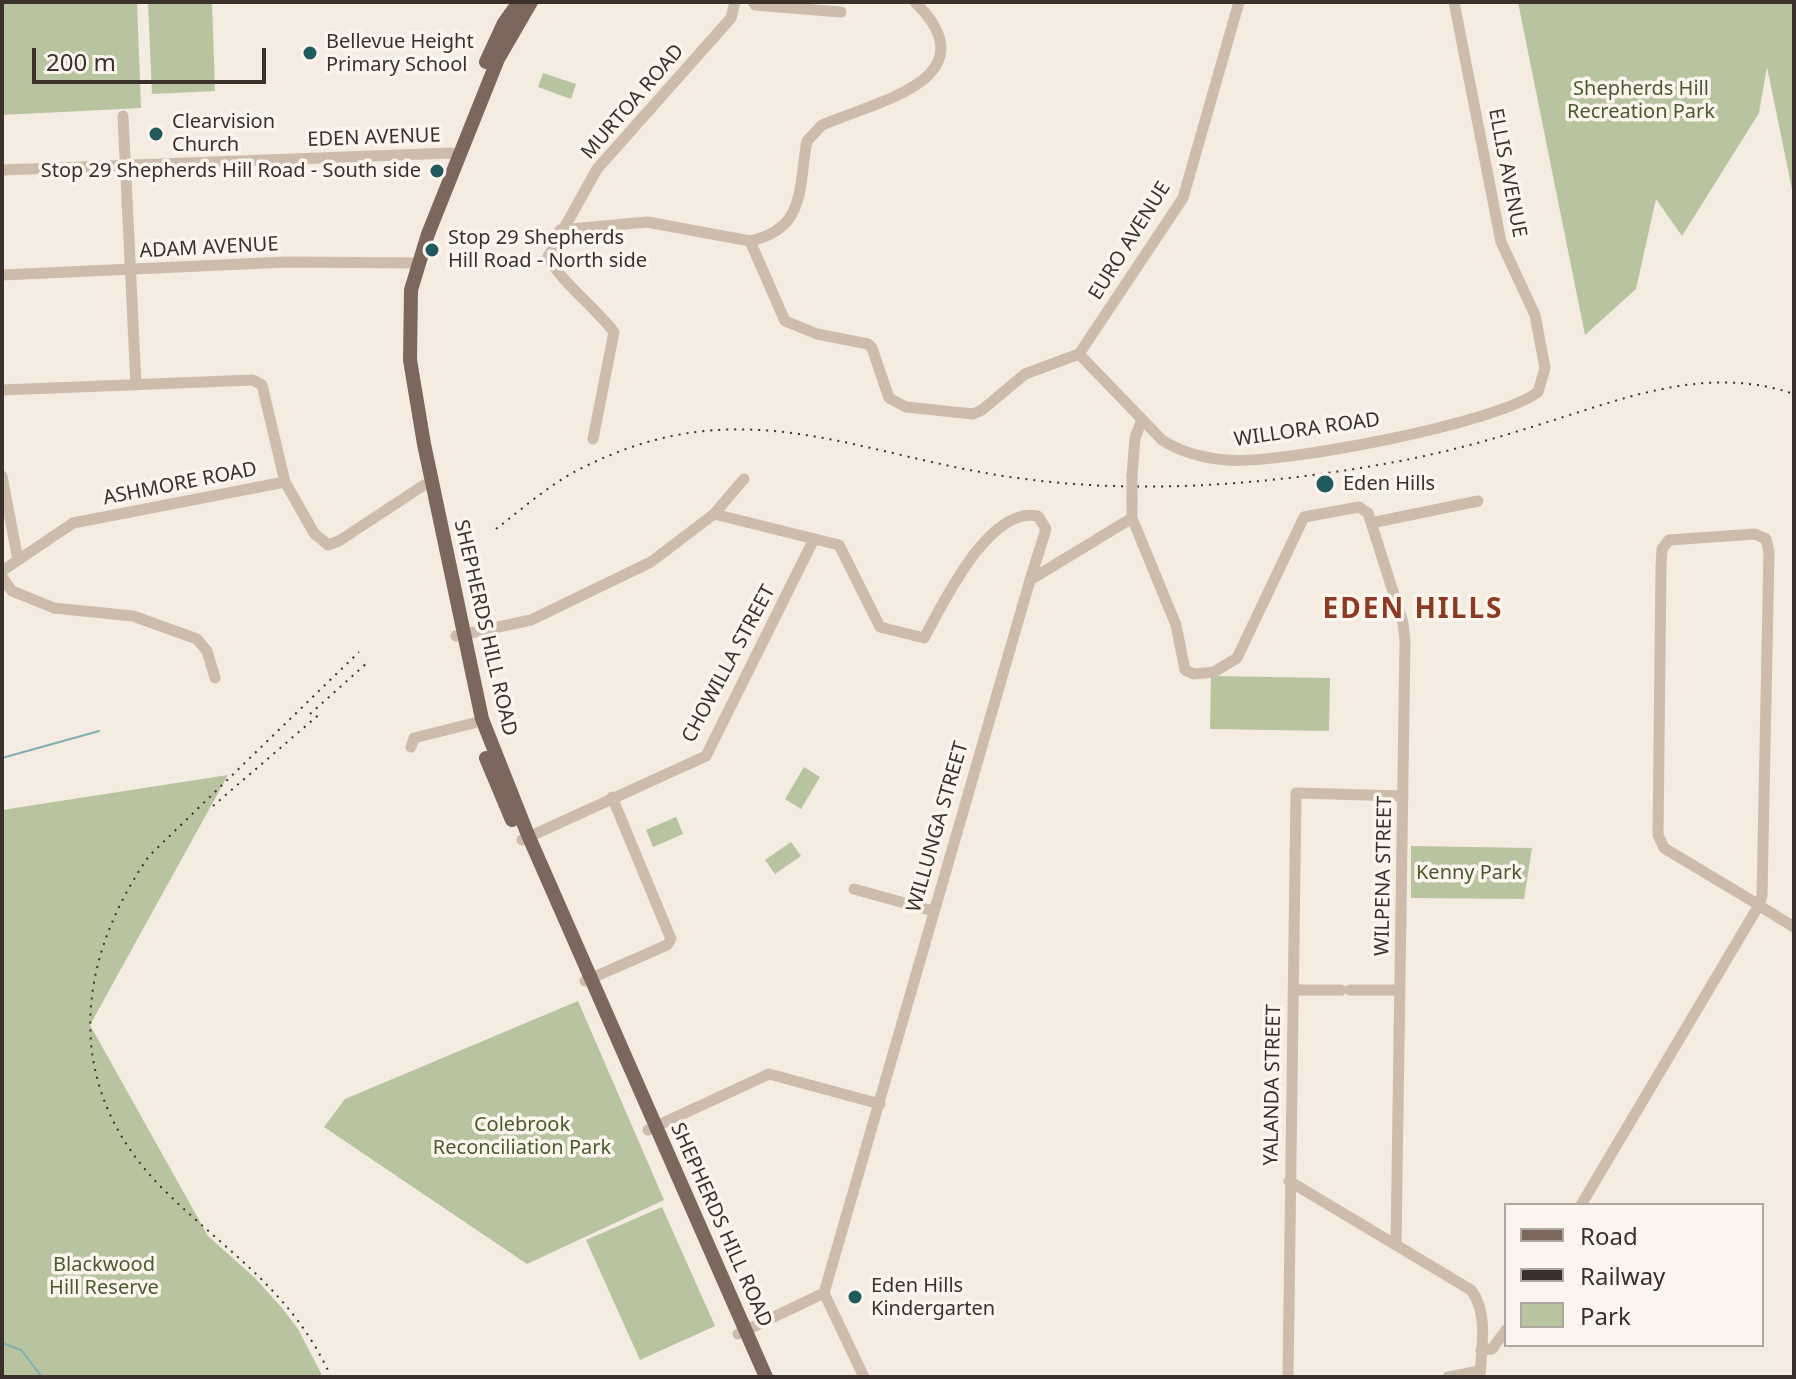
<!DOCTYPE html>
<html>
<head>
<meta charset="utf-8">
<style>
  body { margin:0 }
  #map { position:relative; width:1796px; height:1379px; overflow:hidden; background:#f4ebe1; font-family:"Noto Sans",sans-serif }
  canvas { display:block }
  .frame { position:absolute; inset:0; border:4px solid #3b302b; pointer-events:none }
  .legend { position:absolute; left:1504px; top:1203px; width:260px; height:144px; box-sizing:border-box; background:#fbf5ee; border:2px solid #aea6a0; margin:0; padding:10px 14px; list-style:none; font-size:24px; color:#3b302b }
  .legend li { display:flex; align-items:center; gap:16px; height:40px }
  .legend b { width:40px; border:2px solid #aea6a0 }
  .scale { position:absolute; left:32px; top:48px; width:234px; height:36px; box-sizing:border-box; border:4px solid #3b302b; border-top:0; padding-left:10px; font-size:24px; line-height:28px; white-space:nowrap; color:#3b302b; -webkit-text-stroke:6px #fbf5ee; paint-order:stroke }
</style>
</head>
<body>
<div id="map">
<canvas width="1796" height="1379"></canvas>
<div class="frame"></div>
<ul class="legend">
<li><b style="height:10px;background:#7d675c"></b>Road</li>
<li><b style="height:10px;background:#3b302b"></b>Railway</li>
<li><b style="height:22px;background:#b8c4a0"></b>Park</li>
</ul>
<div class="scale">200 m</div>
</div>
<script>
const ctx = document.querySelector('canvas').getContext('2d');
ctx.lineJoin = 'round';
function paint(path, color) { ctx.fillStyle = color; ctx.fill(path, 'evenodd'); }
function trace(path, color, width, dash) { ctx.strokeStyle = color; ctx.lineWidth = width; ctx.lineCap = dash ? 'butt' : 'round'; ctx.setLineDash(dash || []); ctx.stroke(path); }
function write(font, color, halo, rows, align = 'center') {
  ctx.font = font + ' "Noto Sans",sans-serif'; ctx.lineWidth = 7; ctx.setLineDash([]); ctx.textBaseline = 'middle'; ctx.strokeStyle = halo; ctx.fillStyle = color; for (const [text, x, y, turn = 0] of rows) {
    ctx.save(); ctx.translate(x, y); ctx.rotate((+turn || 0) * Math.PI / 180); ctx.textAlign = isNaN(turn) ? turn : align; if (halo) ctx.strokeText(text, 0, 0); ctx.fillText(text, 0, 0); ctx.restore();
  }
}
paint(new Path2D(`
  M2,2H137L141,108L2,115Z
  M212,2L215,91L152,94L148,3Z
  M1518,2H1794V199L1767,67L1759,113L1682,236L1656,199L1636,289L1585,335Z
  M543,73L576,84L571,99L538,87Z
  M1211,676L1330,678L1329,731L1210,729Z
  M804,767L820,777L801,809L785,799Z
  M228,775L90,1025L208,1236L255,1278L282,1308L298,1329L323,1377H2V810Z
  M676,817L683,834L653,847L646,830Z
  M791,842L801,856L775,874L765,860Z
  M1411,846L1532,848L1524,899L1411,898Z
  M578,1001L664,1200L527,1264L324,1127L345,1099Z
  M662,1207L715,1326L640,1360L586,1240Z`), '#b8c4a0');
trace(new Path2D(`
  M2,758L99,731
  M2,1343L21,1350L42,1377`), '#7fb0b2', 2);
trace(new Path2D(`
  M753,2L755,5L841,12
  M123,116L136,385
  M2,170L451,153L459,157
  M560,230L647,222L750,241L785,321L817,334L868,344L872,348L889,398L906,407L973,414L982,410L1025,374L1079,354L1162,440C1180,452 1205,458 1226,460C1279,465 1498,423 1538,392L1545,368L1535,315L1501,242L1454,2
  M750,241C807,229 798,187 807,141L822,125C875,102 993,79 915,2
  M2,275L287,262L418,263
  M1079,354L1183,198L1239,2
  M2,390L253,380L262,385L285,482
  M593,439L614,332C594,306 562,283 548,257L597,169L731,18L735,2
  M2,476L18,560
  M1132,476L1135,438L1141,422
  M714,514L839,545L880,627L924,638C943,604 989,505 1038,516L1046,529L1030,580
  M1132,518L1176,625L1185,670L1194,674L1214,672L1237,658L1304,517L1359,507L1368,513L1403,623L1405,641L1396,1245L1471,1290C1489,1313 1481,1349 1480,1377
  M1371,523L1478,501
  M2,571L73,523L285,482L314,533L328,545L339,541L424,485
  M2,577L12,591L54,608L133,616L197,639L207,651L215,678
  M456,636L531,620L651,562L714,514L744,479
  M411,747L414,738L474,723
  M522,840L706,756L814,539
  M854,889L933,911
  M585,981L667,945L671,939L612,797
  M1293,990H1341
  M1350,990H1400
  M648,1130L769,1074L880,1104
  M1289,1181L1396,1245
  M1581,1205L1759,905L1762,896L1769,552L1766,539L1755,534L1669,540L1662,549L1661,567L1658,835L1664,848L1754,902L1763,908L1794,927
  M824,1293L1030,580L1132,518V500
  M824,1293L864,1377
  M738,1334L824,1293
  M1481,1350L1492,1349L1506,1330
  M1288,1377L1296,793L1403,796
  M1448,1377L1480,1371`), '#cdbbac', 11);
trace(new Path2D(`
  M531,2L498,59L428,234L411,290L410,360L424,444L482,719L528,835L766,1377
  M486,62L504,23L519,2
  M486,758L512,820`), '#7d675c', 14);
trace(new Path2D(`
  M496,529C522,509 549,485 578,470C745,384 858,458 1025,479C1147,495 1274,484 1395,462C1443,453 1491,440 1538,425C1623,399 1706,364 1794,394
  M310,714L368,662
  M213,806L322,712
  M331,1377C292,1290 226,1252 162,1188C63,1088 74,964 149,856L359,652`), '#3b302b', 2, [2, 6]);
trace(new Path2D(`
  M1132,500V476`), '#cdbbac', 11);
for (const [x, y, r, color] of [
  [310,53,8,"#1f5a5e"],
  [156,134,8,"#1f5a5e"],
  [437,171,8,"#1f5a5e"],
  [432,250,8,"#1f5a5e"],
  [1325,484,10,"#1f5a5e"],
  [855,1297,8,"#1f5a5e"]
]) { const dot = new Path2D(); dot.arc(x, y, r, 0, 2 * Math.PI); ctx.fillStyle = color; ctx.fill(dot); trace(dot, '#fbf5ee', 3); }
write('20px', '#3b302b', '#fbf5ee', [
  ["Bellevue Height",326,42],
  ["Primary School",326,65],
  ["Clearvision",172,122],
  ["Church",172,145],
  ["Stop 29 Shepherds Hill Road - South side",421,171,"right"],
  ["Stop 29 Shepherds",448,238],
  ["Hill Road - North side",448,261],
  ["Eden Hills",1343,484],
  ["Eden Hills",871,1286],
  ["Kindergarten",871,1309]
], 'left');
write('20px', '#4a5a2e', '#fbf5ee', [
  ["Shepherds Hill",1641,89],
  ["Recreation Park",1641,112],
  ["Kenny Park",1469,873],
  ["Colebrook",522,1125],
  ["Reconciliation Park",522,1148],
  ["Blackwood",104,1265],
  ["Hill Reserve",104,1288]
]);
write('20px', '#3b302b', '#fbf5ee', [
  ["MURTOA ROAD",633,102,-49],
  ["EDEN AVENUE",374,138,-2],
  ["ELLIS AVENUE",1507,173,79],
  ["EURO AVENUE",1130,241,-58],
  ["ADAM AVENUE",209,248,-3],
  ["WILLORA ROAD",1307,430,-8],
  ["ASHMORE ROAD",180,484,-11],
  ["SHEPHERDS HILL ROAD",485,628,77],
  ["CHOWILLA STREET",729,664,-62],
  ["WILLUNGA STREET",938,827,-74],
  ["WILPENA STREET",1384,876,-89],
  ["YALANDA STREET",1273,1085,-89],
  ["SHEPHERDS HILL ROAD",721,1225,66]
]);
ctx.letterSpacing = '2px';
write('bold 28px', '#8c3b22', '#fbf5ee', [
  ["EDEN HILLS",1413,610]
]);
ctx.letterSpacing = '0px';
</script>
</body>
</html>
